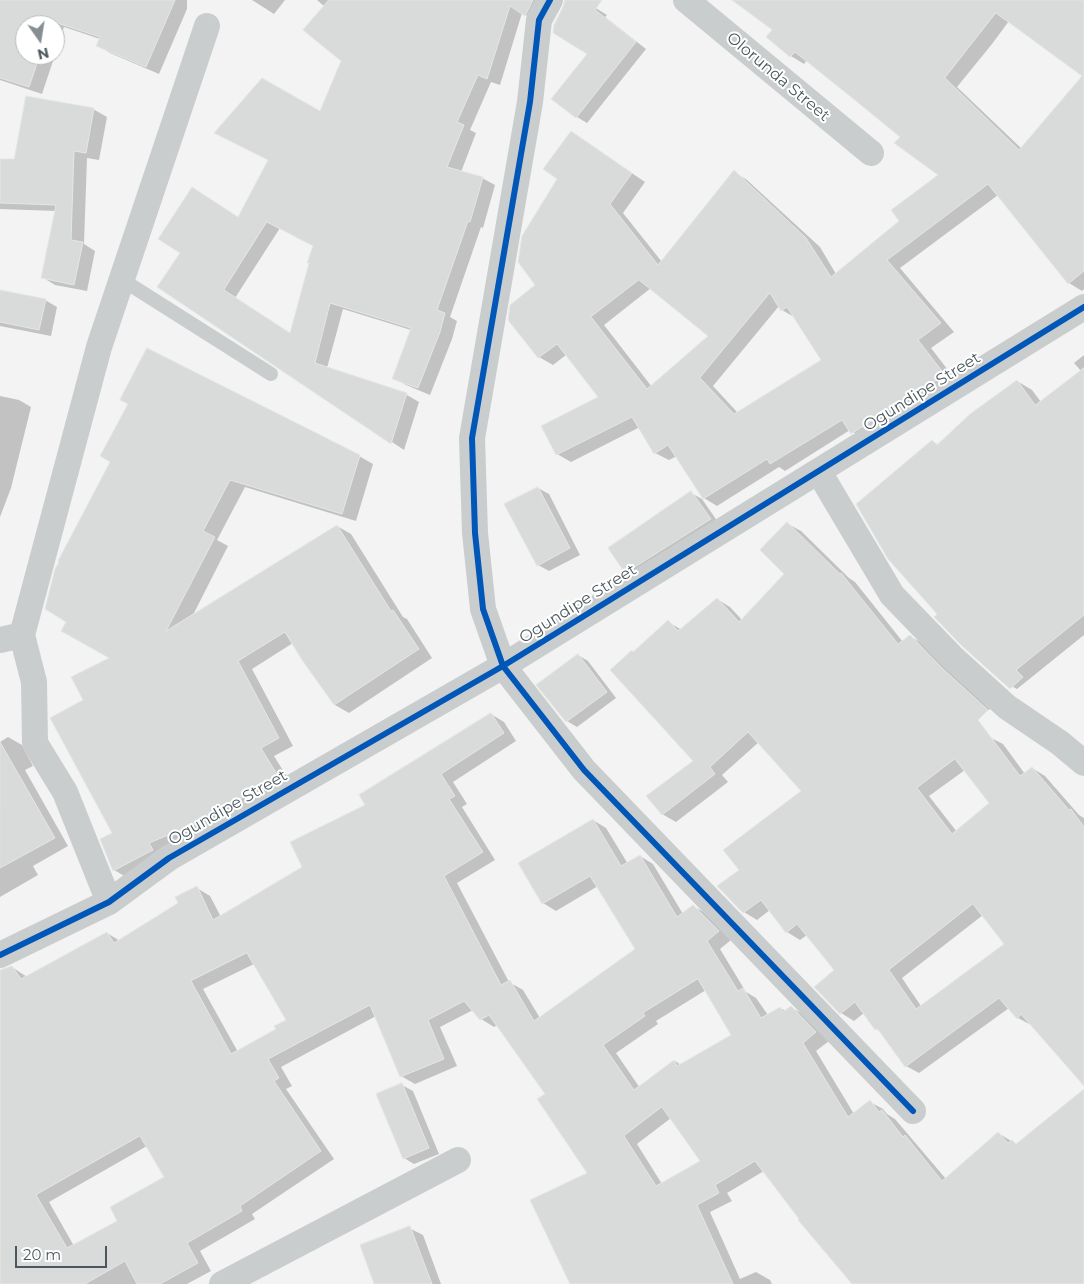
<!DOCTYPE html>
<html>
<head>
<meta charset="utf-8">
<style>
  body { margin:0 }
  #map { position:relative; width:1084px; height:1284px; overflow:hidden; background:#f3f3f3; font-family:Montserrat,sans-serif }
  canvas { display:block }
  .north { position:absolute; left:15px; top:15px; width:50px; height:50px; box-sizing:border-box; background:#fff; border:1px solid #b7bcbf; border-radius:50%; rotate:167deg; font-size:14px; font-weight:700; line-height:20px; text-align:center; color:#4a585e }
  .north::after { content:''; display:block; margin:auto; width:18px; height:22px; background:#858e92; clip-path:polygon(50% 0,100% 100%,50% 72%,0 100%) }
  .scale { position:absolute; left:15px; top:1246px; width:92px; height:22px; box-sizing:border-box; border:2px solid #4a585e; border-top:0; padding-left:6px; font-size:15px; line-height:18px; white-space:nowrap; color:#4a585e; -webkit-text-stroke:4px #fff; paint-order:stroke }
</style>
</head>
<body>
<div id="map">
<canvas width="1084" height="1284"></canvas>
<div class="north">N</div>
<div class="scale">20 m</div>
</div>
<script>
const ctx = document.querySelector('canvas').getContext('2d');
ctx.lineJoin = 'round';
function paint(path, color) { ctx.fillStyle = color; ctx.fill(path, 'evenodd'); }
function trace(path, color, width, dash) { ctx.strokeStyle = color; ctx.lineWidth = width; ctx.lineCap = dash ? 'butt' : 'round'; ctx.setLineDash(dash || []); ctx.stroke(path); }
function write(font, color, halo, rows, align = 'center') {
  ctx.font = font + ' Montserrat,sans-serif'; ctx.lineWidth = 4; ctx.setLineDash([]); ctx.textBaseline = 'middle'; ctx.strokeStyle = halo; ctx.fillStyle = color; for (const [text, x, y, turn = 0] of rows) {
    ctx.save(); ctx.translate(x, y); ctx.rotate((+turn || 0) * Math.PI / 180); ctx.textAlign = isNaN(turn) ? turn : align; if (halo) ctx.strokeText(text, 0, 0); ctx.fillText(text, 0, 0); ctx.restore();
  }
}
paint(new Path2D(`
  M0,0H187V9L159,74L110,53L98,46L100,39L64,27L55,54V25H25V55H55L42,94L0,80Z
  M252,0H285L274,14Z
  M317,0H549L538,22L522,13L500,85L491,82L470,130L476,133L461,172L482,178L495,185L483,228L481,227L450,317L457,321L452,339L430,395L406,385L393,378L411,330L343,309L327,368L407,395L419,402L404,450L158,286L239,218L321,112L343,61L325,7ZM280,228L315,246L291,334L235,298Z
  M566,0H583L607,15L605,17L646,49L587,123L577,117L588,54L564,7Z
  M734,0H1084V289L1082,291L1069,283L998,195L900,268L954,332L931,348L958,383L865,440L850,430L785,471L779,467L717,506L704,498L677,456L669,460L655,453L640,427L571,462L557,454L600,398L566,355L553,365L539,357L509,319L537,285L559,178L571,132L645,182L623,213L662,262L734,172L747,180L820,247L836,274L900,221L940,175L901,137L807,60L804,64L791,56L774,30ZM1009,21L1084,76L1022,149L957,87L992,44ZM651,288L710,336L652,387L604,325ZM779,306L782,310L794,317L822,361L738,413L713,386Z
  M93,109L107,117L99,160L87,158L84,244L95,251L87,291L55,285L42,277L56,211L0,209V160H15Z
  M0,291L45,300L57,307L51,336L0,326Z
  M1084,355V635L1017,689L1002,681L939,614L932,441L939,445L1017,381L1032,390L1041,402L1081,371L1074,363Z
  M0,396L19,400L31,407L11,488L0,517Z
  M359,456L373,464L356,521L245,487L217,540L228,546L192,617L337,526L351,534L403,617L407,619L432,658L349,713L335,705L293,643L252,669L293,746L274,756L292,785L128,878L114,870L113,833L85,700L111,658L68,621L112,462Z
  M538,488L549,494L580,555L549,571L538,565Z
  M691,493L702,499L720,525L637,578L626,572Z
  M788,524L801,531L849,578L855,582L903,642L910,636L923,644L990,709L955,737H989L1003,744L1025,774L1032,768L1045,776L1079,815L1084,818V1084L1031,1025L1018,1018L1009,1008L919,1073L906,1066L881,1032L876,1029L864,1013L854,1021L841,1013L836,970L807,935L800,940L787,932L770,910L757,920L744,912L741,870L803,791L759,742L722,775L728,782L676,822L662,814L694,761L634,653L668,622L682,630L717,599L730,607L742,620L786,574ZM965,770L991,803L957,832L929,796ZM983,915L1006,945L921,1006L902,978Z
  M578,655L588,661L616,698L577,727L567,721Z
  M491,714L504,722L516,741L453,782L467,804L462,807L495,860L457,883L509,982L523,990L540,1018L637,949L598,886L556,911L543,903L593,820L606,828L628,864L640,856L653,864L683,914L693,906L707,914L731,940L720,949L746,992L756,998L768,1015L780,1008L786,1011L791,1007L804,1015L829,1041L816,1051L854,1114L870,1102L883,1109L887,1114L895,1119L946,1179L998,1133L1018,1145L1084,1091V1284H854L800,1219L764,1171L727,1193L732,1201L710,1212L740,1279L756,1272L770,1280L772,1284H571L589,1173L547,1094L497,1025L494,1027L481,1019L473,1010L440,1027L457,1066L415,1084L401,1076L376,1016L281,1067L292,1086L286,1089L334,1159L252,1214L255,1219L200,1251L211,1271L187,1284H0V971L12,967L27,977L107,933L120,941L179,904L197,888L210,896L221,917L304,868L367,806ZM254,964L287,1020L277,1029L238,1052L203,989ZM706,990L733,1035L681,1065L675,1061L640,1088L616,1053L658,1024L656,1021ZM671,1118L702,1161L662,1184L637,1144ZM147,1146L166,1177L119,1221L74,1246L49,1202Z
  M8,737L22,745L33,766L25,770L68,846L33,866L38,875L0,897V742Z
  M402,1085L413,1091L439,1154L414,1164L404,1158Z
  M409,1228L423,1235L441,1284H376Z`), '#0003');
const building = new Path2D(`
  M0,0H175L146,67L96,46L100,37L51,21L50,25H25V55H40L29,87L0,78Z
  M329,0H533L525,16L510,6L487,79L478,75L457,122L464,125L447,167L483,177L470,222L468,221L437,310L445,313L440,332L418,388L392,379L411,328L330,303L315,363L407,393L391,444L157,287L180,253L158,239L192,187L238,217L268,160L214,133L262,78L320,111L341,61L303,30ZM267,222L313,246L307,263H309L290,333L224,290Z
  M565,0H602L595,10L636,42L576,118L551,99L587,54L553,33L554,25L563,7Z
  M732,0H1084V271L1068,284L988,184L887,260L941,323L918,340L945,375L851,434L842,420L770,464L767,459L703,499L668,445L654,454L632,417L556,455L541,426L598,397L557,344L538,358L508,320L510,305L535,285L518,262L522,236L557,179L543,169L571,131L632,173L610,204L658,265L734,170L806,238L831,277L899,221L891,210L938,175L894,143L900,137L856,101L795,52L790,57L766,37L772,30ZM996,13L1082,76L1019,150L945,78ZM639,280L708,336L647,389L591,317ZM770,293L781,311L787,307L821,360L734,414L700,378Z
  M26,96L94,108L86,153L74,151L71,240L83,242L74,285L41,278L56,205L0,203V159H14Z
  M0,290L46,299L39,330L0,322Z
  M147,348L360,455L342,514L230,480L203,531L215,537L166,631L337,525L391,611L393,610L419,649L334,705L302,660L285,632L238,661L279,738L261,748L278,776L209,818L149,843L153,850L113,871L100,839L112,833L50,718L83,700L71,677L109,658L61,631L66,622L45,609L55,569L59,562L58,561L110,462L100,456L128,404L120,400Z
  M1084,368V615L1016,670L1023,677L1010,689L962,646L934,617L937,614L888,559L856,504L932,440L937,445L970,414L1017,380L1035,405Z
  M538,487L570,548L537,566L504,504Z
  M691,491L711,519L625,573L608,548Z
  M787,522L840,574L841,573L898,644L910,635L942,668L988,710L978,720L1020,776L1032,767L1069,810L1071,809L1084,827V1086L1021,1014L1017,1019L999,998L905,1067L877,1028L875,1030L855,1002L840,1014L814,987L834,970L797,924L786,933L761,900L743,913L717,886L739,870L723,850L801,791L748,732L710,767L715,774L662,815L646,796L693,761L610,670L632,650L633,652L668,620L678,631L717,598L739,622L784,574L760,550ZM955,759L989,803L952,834L917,788ZM973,904L1004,944L916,1009L889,970Z
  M578,654L607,692L566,722L536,685Z
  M491,713L504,733L441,774L455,796L449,799L483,852L444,876L501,985L510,980L534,1021L635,949L590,876L542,904L518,863L593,819L621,866L640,855L677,917L693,905L719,931L707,941L738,991L743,988L761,1018L780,1007L783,1012L791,1006L816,1032L803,1043L848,1117L870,1100L879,1112L882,1110L903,1137L905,1135L942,1181L998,1132L1008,1143L1012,1140L1016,1144L1084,1089V1284H852L798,1220L799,1219L755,1161L715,1185L719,1193L697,1205L733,1284H570L530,1200L587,1173L537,1099L545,1094L489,1015L480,1020L464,1001L428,1020L444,1059L400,1077L370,1005L268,1059L279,1078L274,1081L321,1151L240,1206L242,1211L187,1243L198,1263L160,1284H137L125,1261L85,1284H0V970L12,966L21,979L107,932L114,943L178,903L175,897L197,886L213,920L302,867L290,842L365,805L359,795ZM247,953L286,1020L274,1026L276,1029L231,1054L191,981ZM698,979L731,1035L677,1066L674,1060L634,1090L603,1045L645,1016L643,1013ZM662,1107L700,1161L656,1186L624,1136ZM140,1136L164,1177L110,1207L117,1221L67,1248L36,1195Z
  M0,742L55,838L0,868Z
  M402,1083L429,1148L403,1159L376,1094Z
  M410,1226L432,1284H374L360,1245Z`);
paint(building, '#d9dbdb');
trace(building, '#e4e5e5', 1);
trace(new Path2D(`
  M121,279L271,374`), '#cacdce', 14);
trace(new Path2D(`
  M550,0L539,20L530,102L472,438L475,533L483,609L503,666L584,770L913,1111
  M686,0L871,153
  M819,472L892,595L952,657L1007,707L1060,743L1084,763
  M0,640L22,635
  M109,902L65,792L35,743L34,682L22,635L99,347L207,26
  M0,955L109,902L169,858L503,666L1084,307
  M222,1284L458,1160`), '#cacdce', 26);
trace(new Path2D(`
  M550,0L539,20L530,102L472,438L475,533L483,609L503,666L584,770L913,1111
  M0,955L109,902L169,858L503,666L1084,307`), '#0057b8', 6);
write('16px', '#4a585e', '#fff', [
  ["Olorunda Street",778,77,40],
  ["Ogundipe Street",922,392,-32],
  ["Ogundipe Street",578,604,-32],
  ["Ogundipe Street",228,808,-30]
]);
</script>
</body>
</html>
